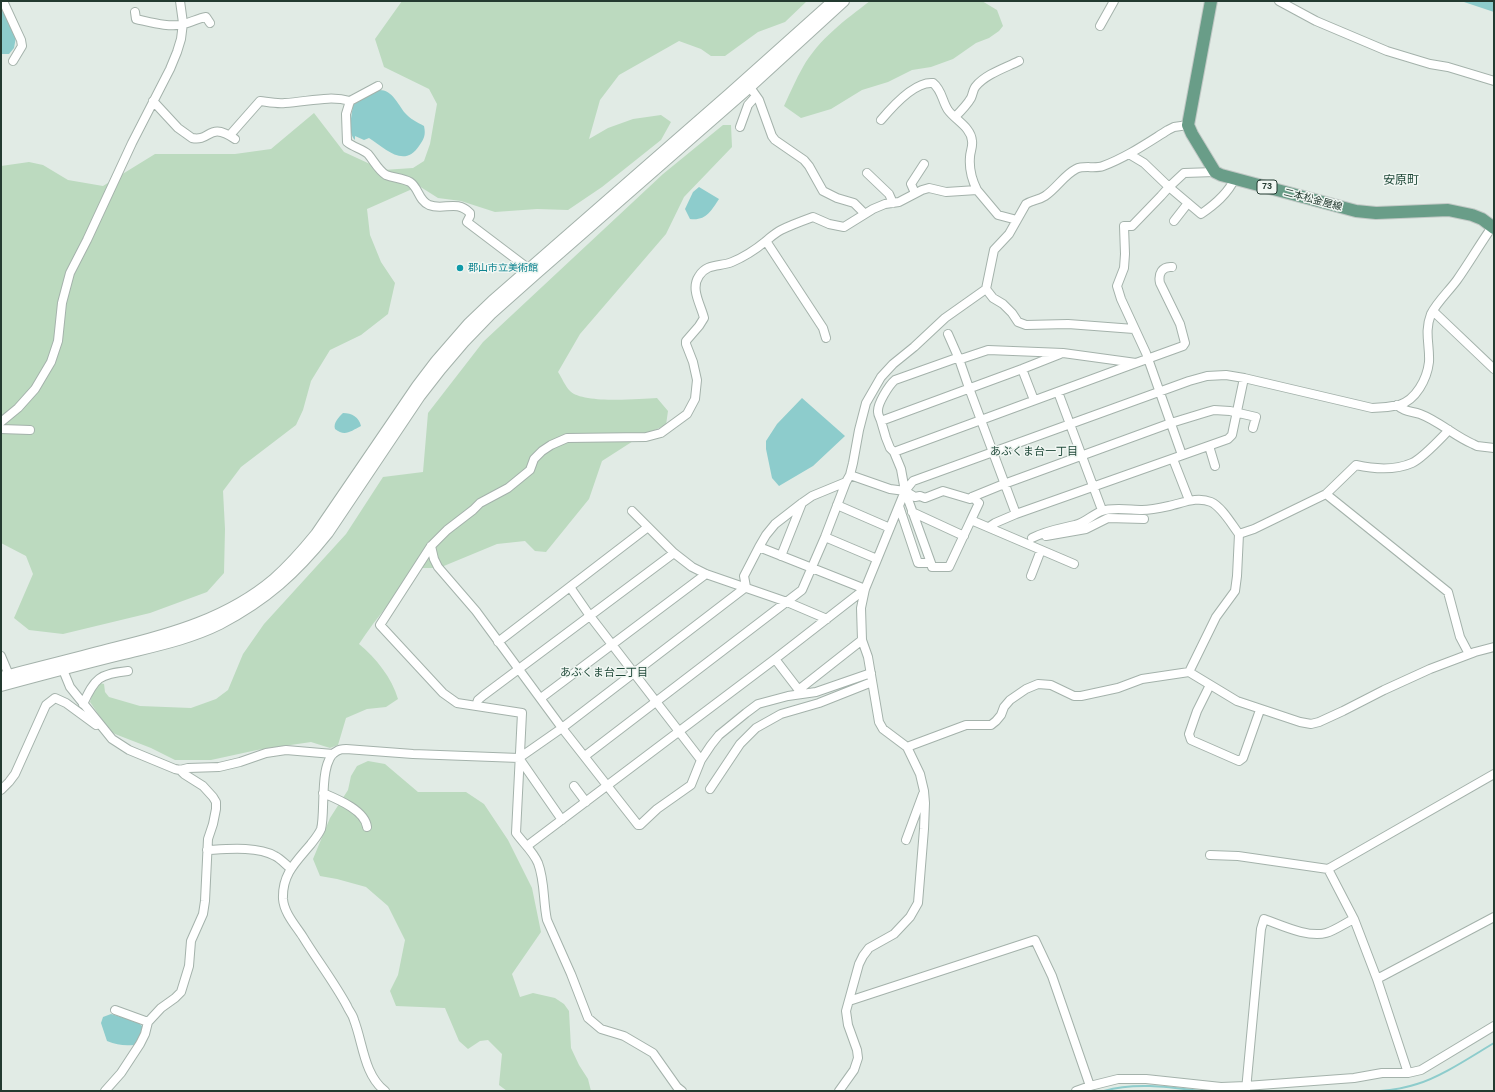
<!DOCTYPE html>
<html>
<head>
<meta charset="utf-8">
<style>
  body { margin:0 }
  #map { position:relative; width:1495px; height:1092px; overflow:hidden; background:#e1ebe5; font-family:Helvetica,sans-serif }
  canvas { display:block }
  .frame { position:absolute; inset:0; border:2px solid #233a30; pointer-events:none }
</style>
</head>
<body>
<div id="map">
<canvas width="1495" height="1092"></canvas>
<div class="frame"></div>
</div>
<script>
const ctx = document.querySelector('canvas').getContext('2d');
ctx.lineJoin = 'round';
function paint(path, color) { ctx.fillStyle = color; ctx.fill(path, 'evenodd'); }
function trace(path, color, width, dash) { ctx.strokeStyle = color; ctx.lineWidth = width; ctx.lineCap = dash ? 'butt' : 'round'; ctx.setLineDash(dash || []); ctx.stroke(path); }
function write(font, color, halo, rows, align = 'center') {
  ctx.font = font + ' Helvetica,"Noto Sans JP",sans-serif'; ctx.lineWidth = 3; ctx.setLineDash([]); ctx.textBaseline = 'middle'; ctx.strokeStyle = halo; ctx.fillStyle = color; for (const [text, x, y, turn = 0] of rows) {
    ctx.save(); ctx.translate(x, y); ctx.rotate((+turn || 0) * Math.PI / 180); ctx.textAlign = isNaN(turn) ? turn : align; if (halo) ctx.strokeText(text, 0, 0); ctx.fillText(text, 0, 0); ctx.restore();
  }
}
paint(new Path2D(`
  M402,1H807L785,22L758,32L725,56H711L701,49L679,41L619,75L600,100L589,139L608,128L633,119L661,115L671,122L661,140L602,187L568,210L537,209L495,212L461,201L438,198L419,186L367,209L370,235L381,262L395,283L388,314L361,335L330,350L311,381L303,410L296,425L241,467L223,491L225,529L224,573L207,592L150,613L63,634L29,630L14,618L33,574L26,556L1,543V166L29,162L43,165L68,180L103,186L155,154H235L271,149L314,113L344,152L383,170L413,168L424,161L430,144L437,104L429,89L384,67L375,39Z
  M870,1H982L997,10L1003,26L999,31L989,38L976,43L953,59L931,67L912,70L888,82L862,90L831,109L801,118L784,106C790,93 796,79 803,67C819,39 845,20 870,1Z
  M723,125H731L732,147L684,197L666,234L580,334L558,372C562,378 565,386 570,391C583,404 638,399 657,398L668,411L666,425L641,436L602,461L589,499L546,552L535,551L525,541L497,544L439,568H420C398,592 377,617 359,644C376,658 392,678 398,699L386,707L367,709L346,718L338,745L330,748L311,742L257,750L211,760H175L151,748L115,734L109,730L90,702L93,692L100,683L104,684L105,692L109,697L140,706L191,708L216,699L228,690L243,654L264,624L346,534L383,477L423,472L428,413L483,342L663,174Z
  M368,761L385,764L418,792H466L484,804L508,840L532,888L541,932L512,974L520,997L533,993L555,998L564,1004L569,1011L571,1048L579,1065L588,1079L591,1091H507L499,1085L502,1054L488,1040L480,1041L468,1049L459,1041L445,1008L396,1006L390,991L398,975L405,940L388,906L366,887L337,879L320,876L313,859L330,818L348,790L351,776L357,766Z`), '#bcdabf');
paint(new Path2D(`
  M1461,1H1494V12Z
  M1,4L16,37L14,48L9,54H1Z
  M378,90C392,89 397,103 405,113C410,119 417,122 424,126C426,135 424,139 419,146C404,169 385,148 369,138L364,140L355,136V140C347,132 352,115 353,105L361,99Z
  M699,187L719,199C711,211 706,221 690,219L685,209L693,192Z
  M802,398L845,436L813,466L779,486L772,478L766,449V441L777,424Z
  M343,413C352,413 359,417 361,426C351,431 345,437 335,429C333,423 339,417 343,413Z
  M111,1014L138,1022L143,1027L138,1041L134,1045C124,1046 117,1045 107,1041L101,1023L103,1017Z`), '#8dcccc');
trace(new Path2D(`
  M1104,1091C1135,1082 1169,1087 1200,1091
  M1380,1091C1393,1090 1405,1088 1417,1084C1441,1077 1472,1056 1494,1043`), '#8dcccc', 2);
const minor = new Path2D(`
  M3,1L21,40L22,46L13,61
  M1279,1L1316,21L1387,51L1430,64L1448,67L1494,81
  M135,12L136,19C150,22 170,28 184,24C192,22 199,18 206,17L210,23
  M1100,26L1114,1
  M747,83L759,100L772,136L775,140L804,160L809,166L823,191L837,198L854,203L865,214
  M153,101L178,128L192,138C211,142 208,121 235,139
  M350,101L346,114L347,142C353,147 362,149 368,154C374,161 378,170 386,175C394,178 402,178 410,182C419,188 418,200 429,205C444,211 456,199 470,213V216L467,222L533,272
  M955,117C961,111 967,105 971,98C973,94 973,89 976,86C986,74 1005,68 1019,61
  M881,120C891,108 915,81 933,83C942,90 942,101 948,110C955,120 971,127 972,141C973,147 970,152 970,157C969,168 972,180 977,190
  M740,127L748,105L756,96
  M230,135L260,101C268,102 277,104 285,103C307,102 329,95 350,101L378,86
  M1129,154L1144,163L1169,187L1201,214C1214,205 1228,194 1235,178
  M867,173L889,194L893,203
  M915,193L911,184L924,164
  M1174,221L1188,203
  M766,241L823,328L826,338
  M986,289L993,298L1003,304L1012,313L1018,322L1026,325L1068,324L1134,329
  M1433,311L1494,369
  M948,334L959,359L969,388L1016,514
  M1022,369L1034,400
  M1058,392L1102,510
  M1397,405C1404,412 1411,411 1420,414C1439,421 1454,436 1473,444L1477,446L1494,448
  M881,421C880,418 878,415 878,412C877,404 889,385 895,380L954,359L964,358L988,350L1063,353L1136,363L1183,346L1185,343L1180,324L1160,283C1158,274 1162,266 1172,267
  M1,422L18,408L35,389L51,362L58,341L62,303L70,273L87,240L132,143L170,69L177,52L181,39L183,23L180,1
  M1,429L30,430
  M1209,446L1215,466
  M894,452L1136,363
  M1182,455L1146,353L1121,299L1117,286L1124,268L1125,254L1124,226H1132L1161,196L1169,187L1184,173L1215,172
  M1173,459L1189,500
  M850,475L890,489L905,491L915,497L920,496L925,498L943,491L970,499L972,497L979,503L971,520
  M1326,494L1448,592L1460,637L1469,654
  M972,497L1004,484L1171,423L1207,412L1214,410L1230,411L1256,417L1253,428
  M837,505L890,528
  M899,506L918,563H931L932,567H949L971,520L1074,564
  M632,511L674,553L692,567L706,574L787,602L827,619
  M912,512L964,536
  M989,527L995,523L1016,514L1228,439L1232,435L1244,378
  M1046,536L1086,529L1108,518L1144,519
  M825,537L877,559
  M1032,538C1048,530 1059,529 1075,525C1085,523 1093,514 1102,511C1112,507 1131,510 1142,510C1151,510 1160,508 1169,506C1183,503 1197,496 1211,502C1222,507 1232,525 1239,534
  M431,546L434,559L438,567L476,611L562,728L638,825H640L657,809L691,785L701,760L711,745L719,735L746,713L758,704L788,696L816,692L871,673
  M759,547L766,535L775,524L802,503L812,496L846,482L850,475L853,463L859,430L866,403L881,377L893,364L914,347L945,318L986,289L994,250L1009,234L1026,204C1032,200 1039,200 1045,196C1057,188 1064,175 1076,169C1084,165 1095,169 1103,166C1127,157 1147,143 1168,130L1174,127L1188,125
  M781,556L802,503
  M931,563L905,491L901,469L894,452L890,448L886,438L881,421L1022,369L1060,354
  M1031,576L1041,550
  M570,587L590,616L701,760
  M746,587L744,576L759,547L865,589
  M498,642L648,527
  M1,656L9,675
  M775,659L798,689L801,688L803,692
  M61,665L70,687L112,739L129,750L175,769L180,770L188,768L219,767L240,762L266,753L286,750L333,754
  M1189,672L1237,701L1300,722L1311,724L1319,722L1343,711L1384,690L1430,669L1475,652L1494,647
  M1210,685L1197,711L1189,734L1191,740L1239,761L1243,758L1260,710
  M801,688L862,640
  M541,698L706,574
  M83,704C95,678 99,674 128,671
  M476,706L478,700L484,695L674,553
  M907,747L966,725H991L996,721L1001,715L1004,707L1010,700L1026,689L1038,684L1051,685L1074,696H1081L1118,688L1142,679L1189,672L1216,617L1235,591L1237,576L1239,534L1254,529L1326,494L1356,465C1374,469 1394,471 1412,463C1423,458 1440,439 1449,430
  M585,756L802,590L825,537L846,482
  M519,758L562,820
  M574,786L586,802
  M710,789L740,744L756,728L781,714L819,703L872,682
  M1,790L9,782L15,774L46,705L55,698L66,703L96,725
  M323,793C337,799 365,810 367,827
  M906,840L923,794
  M527,846L775,659L865,589
  M207,850C227,849 257,846 275,856C281,859 285,864 290,868
  M1210,855L1238,856L1328,869L1494,774
  M1328,869L1354,919L1377,979L1408,1073
  M1377,979L1494,917
  M849,1001L1035,940L1052,976L1090,1086
  M115,1010L148,1022
  M1246,1090L1261,929L1264,919C1281,925 1308,938 1326,933C1336,930 1345,923 1354,919
  M105,1091L121,1073L140,1044L145,1034L148,1022L161,1008L175,998L181,992L189,966L191,941L203,914L205,901L208,839L213,824L216,809V802L213,797L203,786L184,774L180,770
  M385,1091C364,1075 363,1043 354,1020C353,1015 349,1011 347,1006C334,982 317,960 303,937C296,926 284,913 283,899C282,874 296,862 311,844C314,840 319,834 321,829C326,812 318,760 337,751C340,749 343,749 346,749L413,754L519,758L562,728L746,587
  M682,1091L677,1087L653,1053L624,1036L601,1029L588,1018L571,974L547,920C543,902 545,881 538,863C533,851 523,843 516,833L522,713L457,703L443,693L380,625L431,546L447,530L473,510L480,503L508,488L530,470L534,459L542,451L551,445L567,438L646,437L661,433L687,414L695,399L697,380L693,362L686,344V341L699,326L704,318C701,305 690,289 699,276C707,263 720,267 732,262C744,257 755,250 766,241C771,237 775,233 781,230C791,225 802,221 813,217L829,224L844,227L873,209L885,204L899,202L922,190L929,188L946,192L977,190L998,215L1017,220
  M839,1091L854,1070L858,1058L857,1050L848,1025L846,1011L859,964L863,956L869,948L894,934L910,917L918,903L924,829L925,803L924,791L920,774L907,747L883,729L879,722L868,657L862,640L861,608L865,589L905,491L913,481L1189,381L1207,376L1226,375L1244,378L1372,408C1381,408 1390,407 1399,405C1416,400 1427,379 1429,362C1430,345 1424,332 1431,314C1437,302 1449,291 1457,280C1469,263 1480,244 1492,227
  M1076,1091L1090,1086L1118,1079H1146L1221,1087L1246,1086L1354,1078L1382,1073H1408L1421,1070L1494,1026`);
const tertiary = new Path2D(`
  M1,677C38,667 76,658 113,648C171,634 228,618 274,579C290,565 303,550 316,534L417,386L436,361L469,323L492,301L729,94L833,1
  M1,686C42,675 83,664 124,654C156,646 190,639 220,624C266,600 296,573 328,533L420,396L441,369L464,342L491,314L536,274L750,87L844,1`);
const primary = new Path2D(`
  M1211,1L1188,125L1192,134L1215,172L1221,175L1356,211L1376,213L1448,210L1472,215L1482,219L1494,228`);
trace(minor, '#a4b2ab', 10);
trace(tertiary, '#a4b2ab', 12);
trace(primary, '#c1c8c5', 14);
trace(minor, '#fff', 8);
trace(tertiary, '#fff', 10);
trace(primary, '#699d88', 12);
for (const [x, y, r, color] of [
  [460,268,4,"#0f9aa8"]
]) { const dot = new Path2D(); dot.arc(x, y, r, 0, 2 * Math.PI); ctx.fillStyle = color; ctx.fill(dot); trace(dot, '#f1f7f3', 1.5); }
for (const [x, y, w] of [
  [1267,187,20]
]) { const box = new Path2D(); box.roundRect(x - w / 2, y - 7, w, 14, 3); ctx.fillStyle = '#f1f7f3'; ctx.fill(box); trace(box, '#233a30', 1); }
write('bold 9px', '#233a30', null, [
  ["73",1267,187]
]);
write('10px', '#233a30', '#f1f7f3', [
  ["二本松金屋線",1313,200,15]
]);
write('10px', '#0d838f', '#f1f7f3', [
  ["郡山市立美術館",468,268]
], 'left');
write('11px', '#204a3a', '#f1f7f3', [
  ["あぶくま台一丁目",1034,452],
  ["あぶくま台二丁目",604,673]
]);
write('12px', '#204a3a', '#f1f7f3', [
  ["安原町",1401,181]
]);
</script>
</body>
</html>
